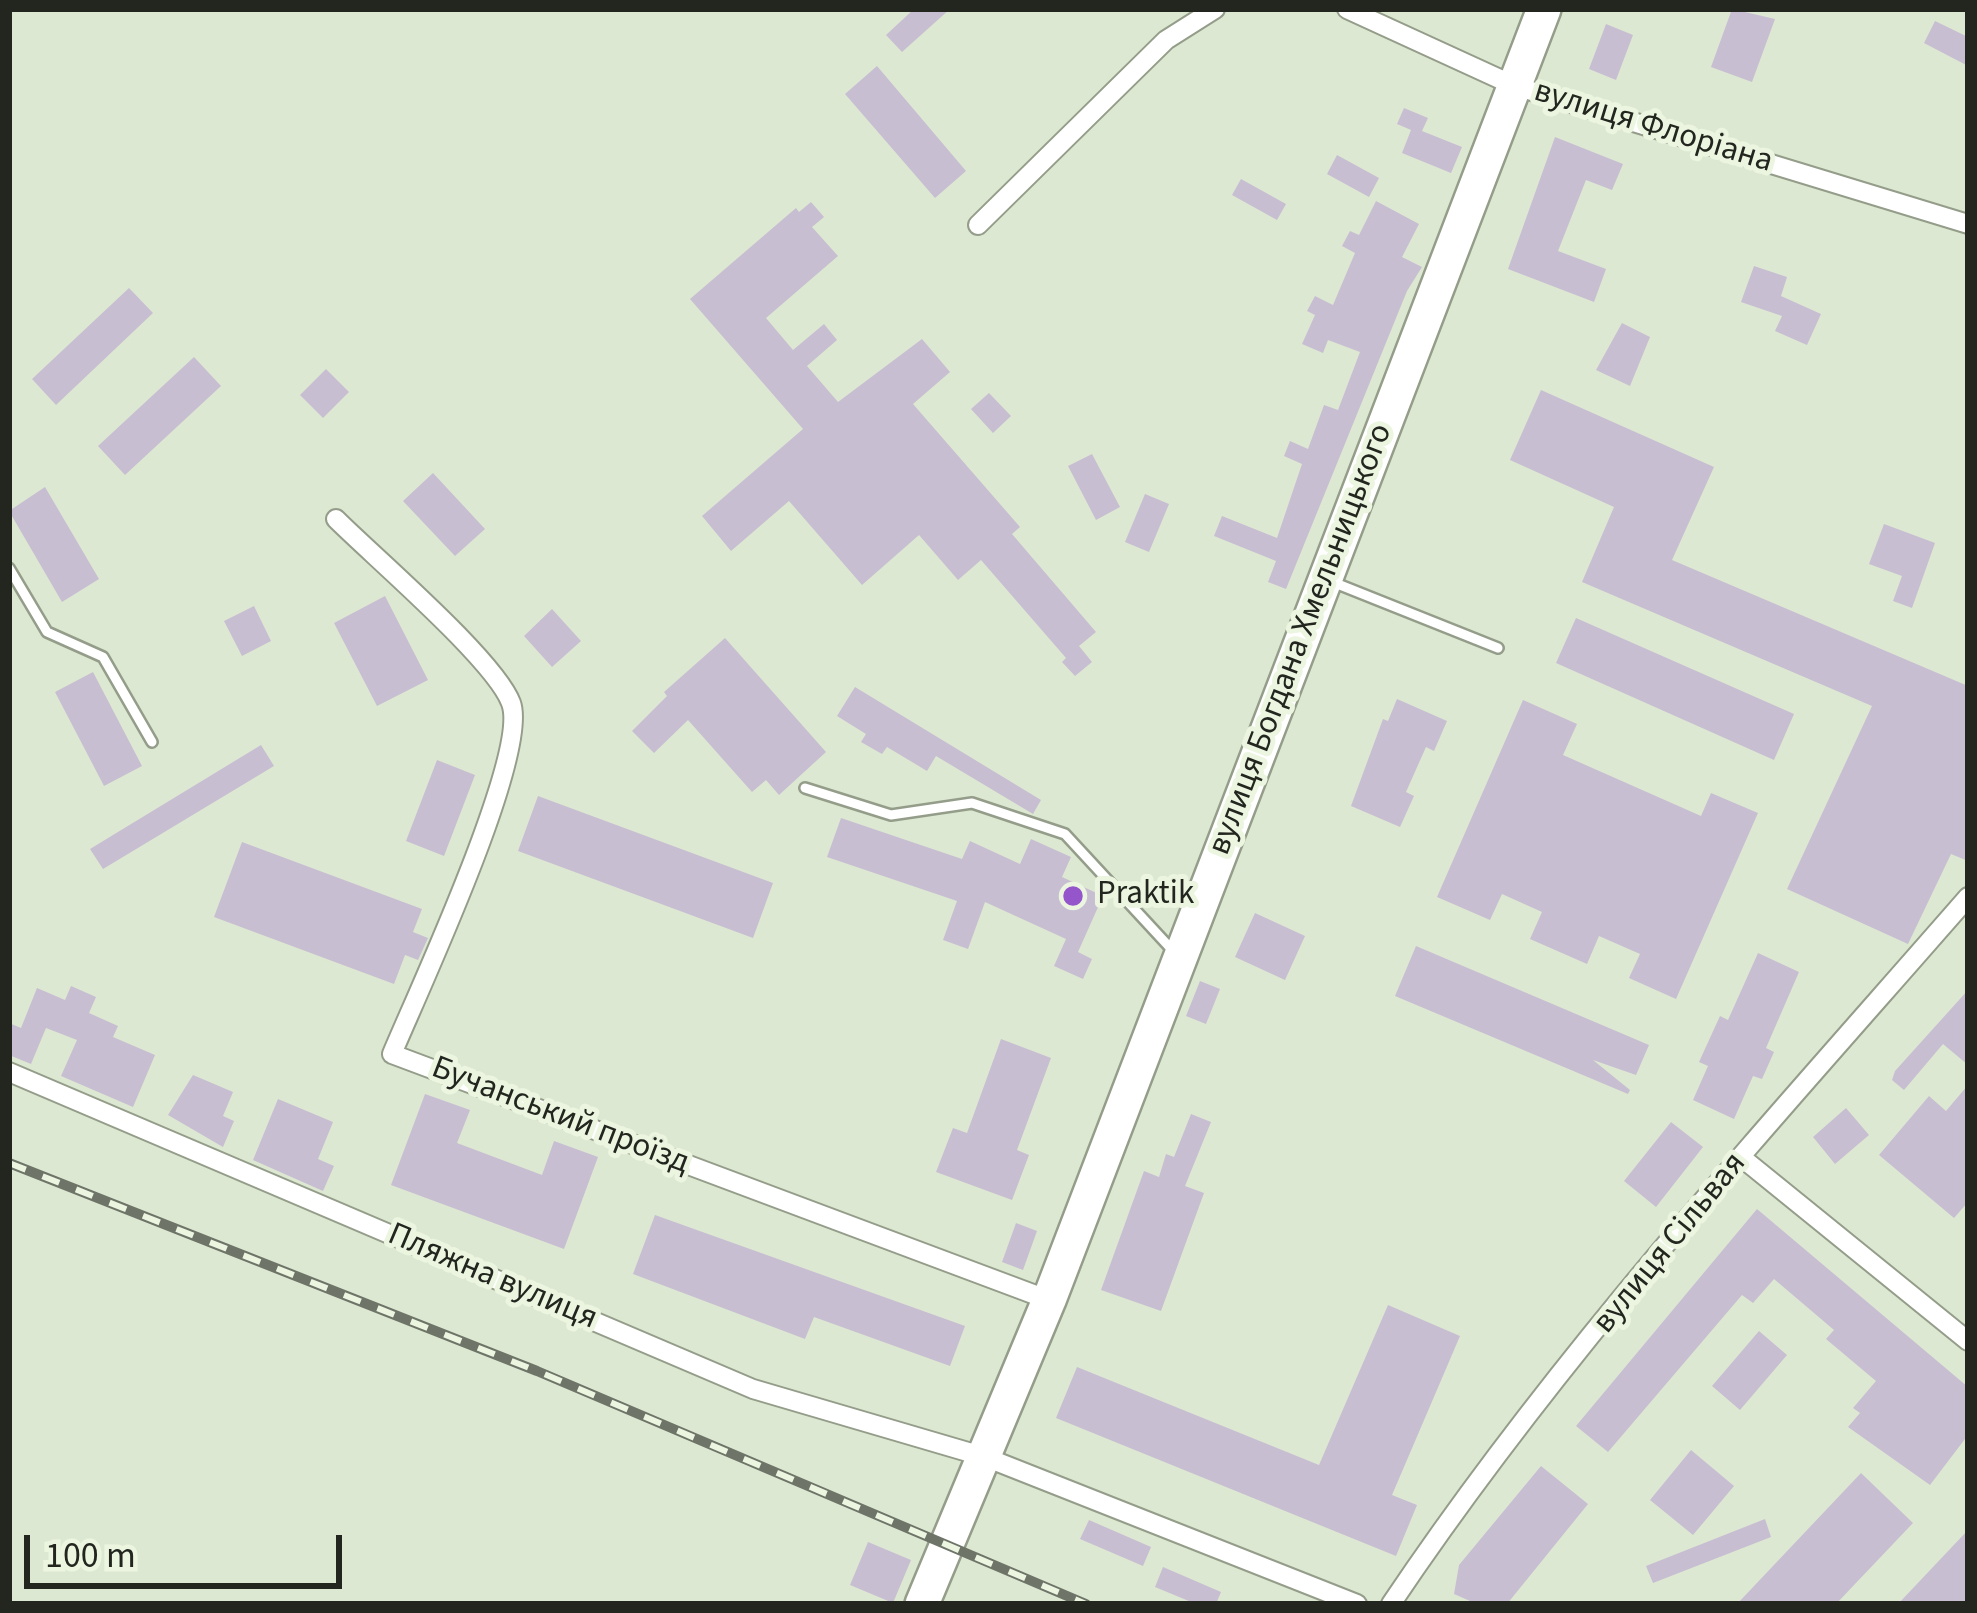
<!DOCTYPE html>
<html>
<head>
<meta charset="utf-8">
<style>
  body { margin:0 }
  #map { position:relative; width:1977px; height:1613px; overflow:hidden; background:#dde8d2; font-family:"Source Sans 3",sans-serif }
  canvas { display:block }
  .frame { position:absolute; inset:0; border:12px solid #22261e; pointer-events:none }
  .scale { position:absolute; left:24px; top:1535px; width:318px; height:54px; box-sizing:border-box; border:6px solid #22261e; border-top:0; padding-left:15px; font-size:36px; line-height:42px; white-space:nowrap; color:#22261e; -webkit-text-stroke:9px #ebf5e0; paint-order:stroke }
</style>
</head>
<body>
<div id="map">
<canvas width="1977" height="1613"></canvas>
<div class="frame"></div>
<div class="scale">100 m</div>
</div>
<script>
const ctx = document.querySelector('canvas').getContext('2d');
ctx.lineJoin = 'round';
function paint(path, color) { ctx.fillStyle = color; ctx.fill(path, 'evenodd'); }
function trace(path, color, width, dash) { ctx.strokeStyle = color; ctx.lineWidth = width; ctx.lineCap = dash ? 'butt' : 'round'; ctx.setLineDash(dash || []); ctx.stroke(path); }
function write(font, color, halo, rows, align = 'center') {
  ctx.font = font + ' "Source Sans 3",sans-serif'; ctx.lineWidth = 10; ctx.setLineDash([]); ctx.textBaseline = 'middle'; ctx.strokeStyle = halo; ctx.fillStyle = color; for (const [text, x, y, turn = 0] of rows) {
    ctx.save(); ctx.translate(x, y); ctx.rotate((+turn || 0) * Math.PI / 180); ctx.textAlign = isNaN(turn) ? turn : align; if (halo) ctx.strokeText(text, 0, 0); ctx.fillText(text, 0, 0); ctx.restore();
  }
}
paint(new Path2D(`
  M914,9H950L902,52L886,35Z
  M1732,9L1775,19L1752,82L1711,67Z
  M1935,21L1968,37V66L1924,43Z
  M1606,24L1633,35L1616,80L1589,69Z
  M877,66L966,171L935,198L845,94Z
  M1404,108L1428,118L1422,131L1462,147L1451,173L1402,153L1411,130L1397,124Z
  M1555,137L1623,164L1612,190L1586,180L1558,251L1606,269L1594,302L1508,269Z
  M1337,155L1379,178L1369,197L1327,174Z
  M1241,179L1286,204L1277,220L1232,195Z
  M1376,201L1419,224L1402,257L1422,267L1407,291L1286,589L1268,582L1276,561L1214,536L1222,516L1277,538L1302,464L1284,456L1290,441L1308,449L1324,405L1338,410L1360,352L1328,340L1323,353L1302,344L1315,315L1307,311L1315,296L1333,305L1355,253L1342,246L1350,231L1359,235Z
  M811,202L824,217L812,227L838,256L766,318L793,350L824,324L837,340L807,366L838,402L922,339L950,372L913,404L1020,527L1012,534L1096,632L1079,646L1092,662L1075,676L1062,662L1066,658L981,560L958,580L919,535L862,585L789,501L731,551L702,516L803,429L690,299L796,208L799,212Z
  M1754,266L1787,277L1781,296L1821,314L1807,345L1775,331L1782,316L1741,302Z
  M129,288L153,313L56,405L32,379Z
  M1622,323L1650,337L1630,386L1596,370Z
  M194,357L221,386L125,475L98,446Z
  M326,369L349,392L323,418L300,395Z
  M1541,390L1714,467L1672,560L1968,686V861L1951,854L1908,944L1787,889L1872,706L1582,582L1614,507L1510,460Z
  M989,393L1011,416L993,433L971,409Z
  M1092,454L1120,507L1096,520L1068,466Z
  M433,473L485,529L455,556L403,501Z
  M45,487L99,579L62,602L9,511Z
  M1145,494L1169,504L1149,552L1125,542Z
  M1884,524L1935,543L1912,608L1893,601L1902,576L1869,564Z
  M385,596L428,680L377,706L334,623Z
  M254,606L271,641L242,656L224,621Z
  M552,609L581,641L552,667L524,636Z
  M1576,618L1794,714L1774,760L1556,663Z
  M725,638L826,752L779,795L766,780L752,792L688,720L654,753L632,731L667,696L664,692Z
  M93,672L142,766L104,786L55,692Z
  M855,687L1041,800L1033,814L936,756L927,771L887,747L882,754L861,742L866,734L837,716Z
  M1397,699L1447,721L1434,751L1426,747L1406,792L1414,796L1400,827L1351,806L1383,719L1388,721Z
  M1523,700L1577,724L1563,755L1701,816L1711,793L1758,813L1676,999L1629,978L1640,954L1599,936L1587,964L1530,939L1542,912L1502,894L1490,920L1437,897Z
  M261,745L274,766L103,869L90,849Z
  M437,760L475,775L444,856L406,841Z
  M538,796L773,883L753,938L518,851Z
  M841,818L962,859L970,841L1020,864L1031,839L1071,857L1062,877L1103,896L1078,952L1092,959L1083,979L1054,966L1066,939L985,902L968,949L943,940L957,901L827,857Z
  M242,842L422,909L413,932L428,938L418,960L405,955L394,984L214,917Z
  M1255,913L1305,936L1285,980L1235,957Z
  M1416,946L1649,1045L1636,1075L1593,1060L1630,1090L1628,1094L1395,996Z
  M1758,953L1799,972L1766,1048L1774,1052L1762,1079L1753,1076L1734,1119L1693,1100L1708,1066L1699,1062L1720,1016L1728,1020Z
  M1200,981L1220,989L1206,1024L1186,1016Z
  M71,986L96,997L89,1013L118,1026L113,1037L155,1055L133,1107L61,1076L77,1040L46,1028L31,1064L9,1055V1023L21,1028L37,988L65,1000Z
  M1968,990V1065L1943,1044L1904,1090L1892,1080L1895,1071Z
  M1001,1039L1051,1058L1017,1150L1029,1155L1012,1200L936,1172L953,1128L967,1133Z
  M193,1075L233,1092L223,1116L234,1121L223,1147L168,1115Z
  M1968,1085V1202L1954,1218L1879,1155L1929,1096L1946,1111Z
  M425,1094L470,1110L457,1143L542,1175L554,1141L598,1157L564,1249L391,1185Z
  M278,1099L333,1122L318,1159L334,1166L323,1191L253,1160Z
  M1846,1108L1869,1135L1835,1164L1813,1137Z
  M1191,1114L1211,1122L1185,1186L1204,1193L1161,1311L1101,1290L1144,1171L1159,1177L1166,1154L1174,1157Z
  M1671,1122L1703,1147L1656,1207L1624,1181Z
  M1757,1209L1968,1387V1435L1930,1485L1848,1427L1860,1413L1853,1408L1876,1381L1826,1339L1834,1330L1774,1279L1753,1303L1742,1295L1608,1452L1576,1426Z
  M655,1215L965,1326L950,1366L814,1317L805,1339L633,1274Z
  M1016,1223L1037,1231L1023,1270L1002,1262Z
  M1388,1305L1460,1336L1392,1495L1417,1505L1396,1556L1056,1418L1077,1367L1319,1465Z
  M1759,1331L1787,1355L1740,1410L1712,1386Z
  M1691,1450L1734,1486L1693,1535L1650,1500Z
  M1541,1466L1588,1504L1507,1604H1477L1454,1594L1459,1565Z
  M1861,1473L1913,1523L1836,1604H1737Z
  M1765,1519L1771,1537L1653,1583L1646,1566Z
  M1089,1520L1151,1547L1143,1566L1080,1539Z
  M1968,1530V1604H1898Z
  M868,1542L911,1560L893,1603L850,1585Z
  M1163,1567L1221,1592L1216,1604H1196L1155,1587Z`), '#c7bed2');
const lane = new Path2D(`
  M9,568L47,632L103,657L152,742
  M1330,581L1498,648
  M805,788L891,815L972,803L1065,834L1175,953`);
const street = new Path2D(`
  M1347,9L1515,86L1968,224
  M978,225L1166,40L1215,9
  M336,519C374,557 495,660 511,703C530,753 417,994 392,1054L1049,1300
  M9,1072L753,1389L985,1457L1357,1604
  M1741,1157L1968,1341
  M1391,1604C1560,1352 1769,1125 1968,897`);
const highway = new Path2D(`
  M922,1604L1049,1300L1544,9`);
trace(lane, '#949d89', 14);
trace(street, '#949d89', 22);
trace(highway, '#949d89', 38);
trace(lane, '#fff', 9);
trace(street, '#fff', 18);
trace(highway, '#fff', 33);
const rail = new Path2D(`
  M9,1163L537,1371L1086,1604`);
trace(rail, '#6e7568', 10);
trace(rail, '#ebf5e0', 6, [18]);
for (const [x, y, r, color] of [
  [1073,896,12,"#9555cb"]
]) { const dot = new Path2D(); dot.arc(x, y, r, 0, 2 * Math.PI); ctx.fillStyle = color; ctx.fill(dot); trace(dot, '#ebf5e0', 4.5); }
write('33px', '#22261e', '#ebf5e0', [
  ["вулиця Флоріана",1653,128,17],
  ["вулиця Богдана Хмельницького",1302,640,-69],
  ["Бучанський проїзд",560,1117,21],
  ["вулиця Сільвая",1671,1244,-51],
  ["Пляжна вулиця",492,1278,23]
]);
write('33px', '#22261e', '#ebf5e0', [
  ["Praktik",1097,896]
], 'left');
</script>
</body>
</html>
